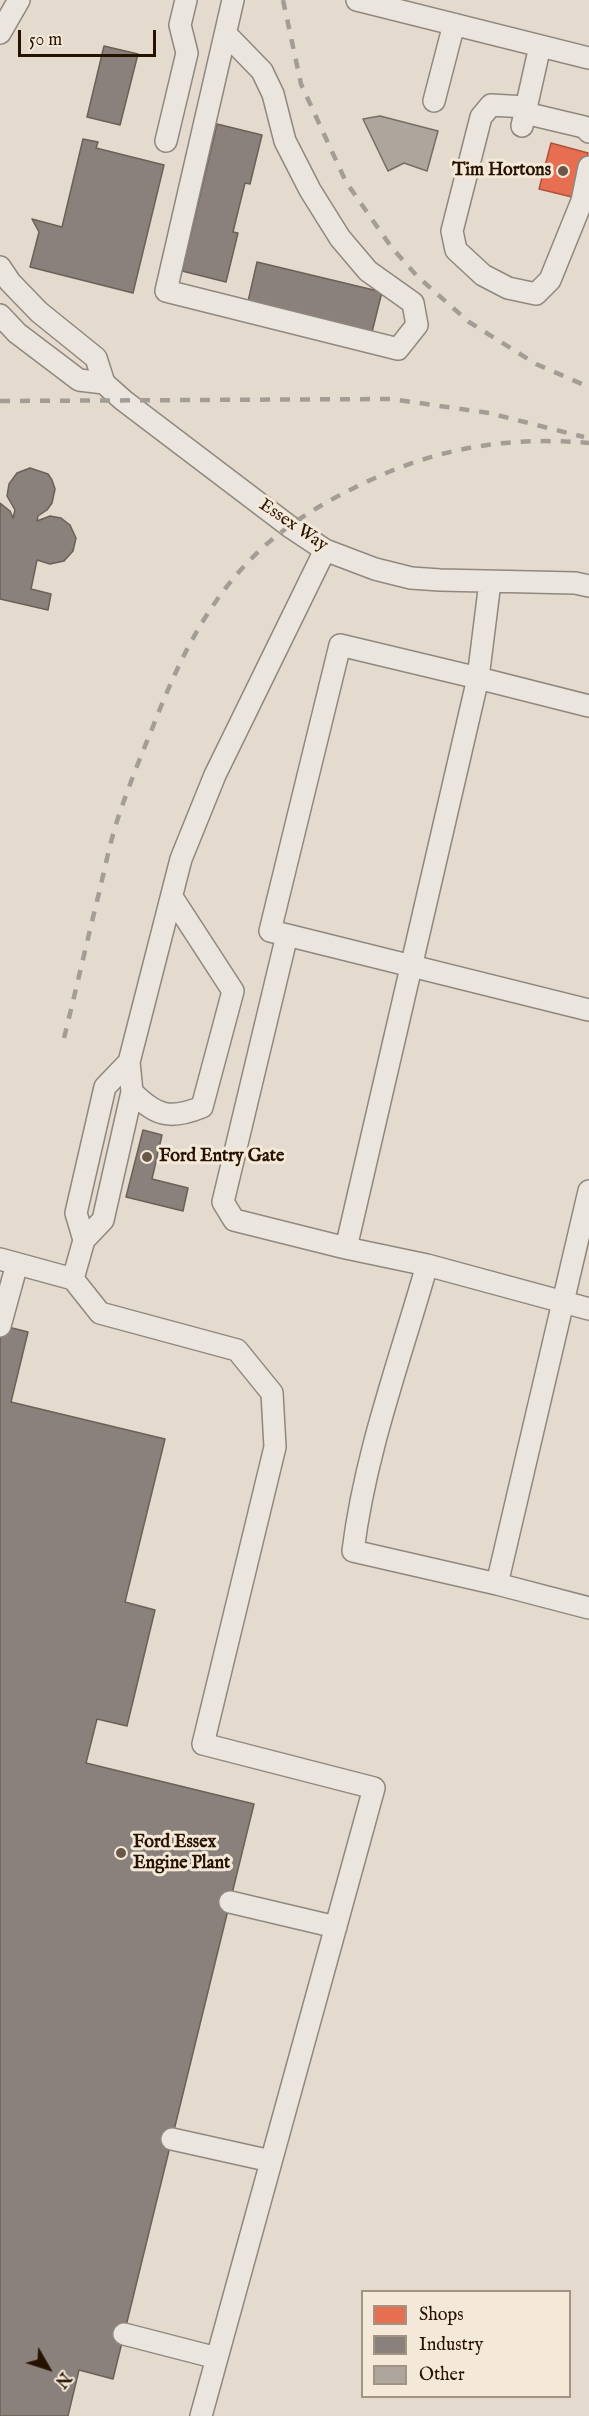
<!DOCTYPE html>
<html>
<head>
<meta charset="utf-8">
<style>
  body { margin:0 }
  #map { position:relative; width:589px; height:2416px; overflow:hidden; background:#e4dbce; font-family:"IM FELL English",serif }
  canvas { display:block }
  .legend { position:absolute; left:361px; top:2290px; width:210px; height:108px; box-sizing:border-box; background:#f4e9d9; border:2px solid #a29382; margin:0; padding:8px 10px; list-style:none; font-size:18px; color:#271200 }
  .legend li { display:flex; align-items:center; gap:12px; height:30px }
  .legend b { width:30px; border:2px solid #a29382 }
  .north { position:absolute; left:18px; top:2338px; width:60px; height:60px; -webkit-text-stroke:4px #f4e9d9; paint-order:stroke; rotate:129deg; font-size:16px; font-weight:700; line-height:24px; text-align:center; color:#271200 }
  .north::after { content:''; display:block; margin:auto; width:21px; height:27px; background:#271200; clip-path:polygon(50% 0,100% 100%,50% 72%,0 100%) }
  .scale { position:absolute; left:18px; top:30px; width:138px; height:27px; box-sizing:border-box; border:3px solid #271200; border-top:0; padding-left:8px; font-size:18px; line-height:21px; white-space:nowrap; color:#271200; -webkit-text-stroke:4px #f4e9d9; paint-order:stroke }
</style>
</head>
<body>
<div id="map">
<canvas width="589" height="2416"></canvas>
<ul class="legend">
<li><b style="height:16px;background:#e76f51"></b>Shops</li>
<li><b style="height:16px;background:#8a817c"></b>Industry</li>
<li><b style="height:16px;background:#aea69c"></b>Other</li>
</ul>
<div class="north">N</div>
<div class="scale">50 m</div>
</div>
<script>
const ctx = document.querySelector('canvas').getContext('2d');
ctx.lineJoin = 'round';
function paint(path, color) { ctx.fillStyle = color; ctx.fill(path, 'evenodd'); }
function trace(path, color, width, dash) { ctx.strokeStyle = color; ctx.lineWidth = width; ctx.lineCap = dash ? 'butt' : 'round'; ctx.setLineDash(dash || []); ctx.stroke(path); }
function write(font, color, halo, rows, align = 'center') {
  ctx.font = font + ' "IM FELL English",serif'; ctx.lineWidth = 6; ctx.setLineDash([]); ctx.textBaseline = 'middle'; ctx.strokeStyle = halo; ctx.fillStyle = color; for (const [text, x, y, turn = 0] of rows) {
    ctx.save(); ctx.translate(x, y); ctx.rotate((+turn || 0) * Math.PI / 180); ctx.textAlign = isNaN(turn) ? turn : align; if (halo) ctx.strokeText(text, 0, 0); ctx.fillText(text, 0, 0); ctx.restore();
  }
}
const shops = new Path2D(`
  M551,143L588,153L576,198L539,189Z`);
paint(shops, '#e76f51');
trace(shops, '#ad5339', 1.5);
const industry = new Path2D(`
  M104,46L138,54L120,125L87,117Z
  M217,124L262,135L250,184L245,183L233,232L238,233L226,282L182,271Z
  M83,139L98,142L96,148L164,165L133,293L30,267L39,232L32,219L62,227Z
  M257,262L382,292L371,336L247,306Z
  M30,468L48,474L52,480L55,489L52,503L47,510L38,516L37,521L50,516L61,518L70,525L76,538L73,551L64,561L50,564L37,560L31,589L51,594L48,610L0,599V503L10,511L13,518L15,510L7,496L9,484L17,473Z
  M143,1130L162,1135L152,1179L188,1188L183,1211L126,1197Z
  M0,1325L28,1332L11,1402L165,1439L125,1602L155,1610L127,1726L97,1719L86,1763L254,1804L113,2379L79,2370L68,2416H0Z`);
paint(industry, '#8a817c');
trace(industry, '#6c6057', 1.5);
const building = new Path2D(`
  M380,116L438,131L427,171L404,163L388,171L363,119Z`);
paint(building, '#aea69c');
trace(building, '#756d64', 1.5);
const minor = new Path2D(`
  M357,0L589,58
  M0,33L19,0
  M226,34L262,71L273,94L285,141L310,190L340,238L368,271L413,303L417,325L398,349L166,291L233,0
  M434,101L454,24
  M526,107L491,105L481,117L452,231L456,250L483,275L508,288L536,294L550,280L582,201L589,167
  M525,113L584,127L589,132
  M522,126L540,46
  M166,141L187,53L180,25L186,0
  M0,267L10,282L39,312L96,358L104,383L123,400L289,526L325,550L375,569L411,578L440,580L575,583L589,586
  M0,315L17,333L79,380L104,383
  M490,582L478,678L589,706
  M287,935L270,931L340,645L478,678L346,1248
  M589,1010L287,935L223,1202L234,1220L346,1248L427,1265L589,1309
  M132,1092C156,1116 170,1120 202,1107L233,991L172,897
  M84,1240L76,1213L105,1087L129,1062
  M0,1259L73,1279
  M427,1265C400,1360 365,1453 353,1551L497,1584L589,1608
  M0,1326L17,1264
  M497,1584L589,1191
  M230,1902L336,1927
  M172,2139L271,2161
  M124,2334L217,2358
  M201,2416L374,1788L203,1744L275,1447L272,1393L237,1350L100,1313L73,1279L84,1240L103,1220L132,1092L129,1062L181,859L215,775L325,550`);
trace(minor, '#90887f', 24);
trace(minor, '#eae5df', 21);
trace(new Path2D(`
  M283,0L301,84L346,182L392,248L418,277L469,322L536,364L589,387
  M0,401L391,399L489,413L584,437
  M64,1038C76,990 87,941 99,893C105,868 110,842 118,818C128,788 140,758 152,729C176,667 204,606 252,558C282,527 321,504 360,485C435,448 506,436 589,443`), '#a39d96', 4.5, [10, 10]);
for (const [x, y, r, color] of [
  [563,171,6,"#695848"],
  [147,1157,6,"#695848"],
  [121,1853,6,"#695848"]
]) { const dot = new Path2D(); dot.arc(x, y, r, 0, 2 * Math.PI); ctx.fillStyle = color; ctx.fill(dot); trace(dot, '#f4e9d9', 2); }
write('bold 18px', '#271200', '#f4e9d9', [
  ["Tim Hortons",551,171,"right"],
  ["Ford Entry Gate",159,1157],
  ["Ford Essex",133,1843],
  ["Engine Plant",133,1864]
], 'left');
write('18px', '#271200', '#f4e9d9', [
  ["Essex Way",293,526,34]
]);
</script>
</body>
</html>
